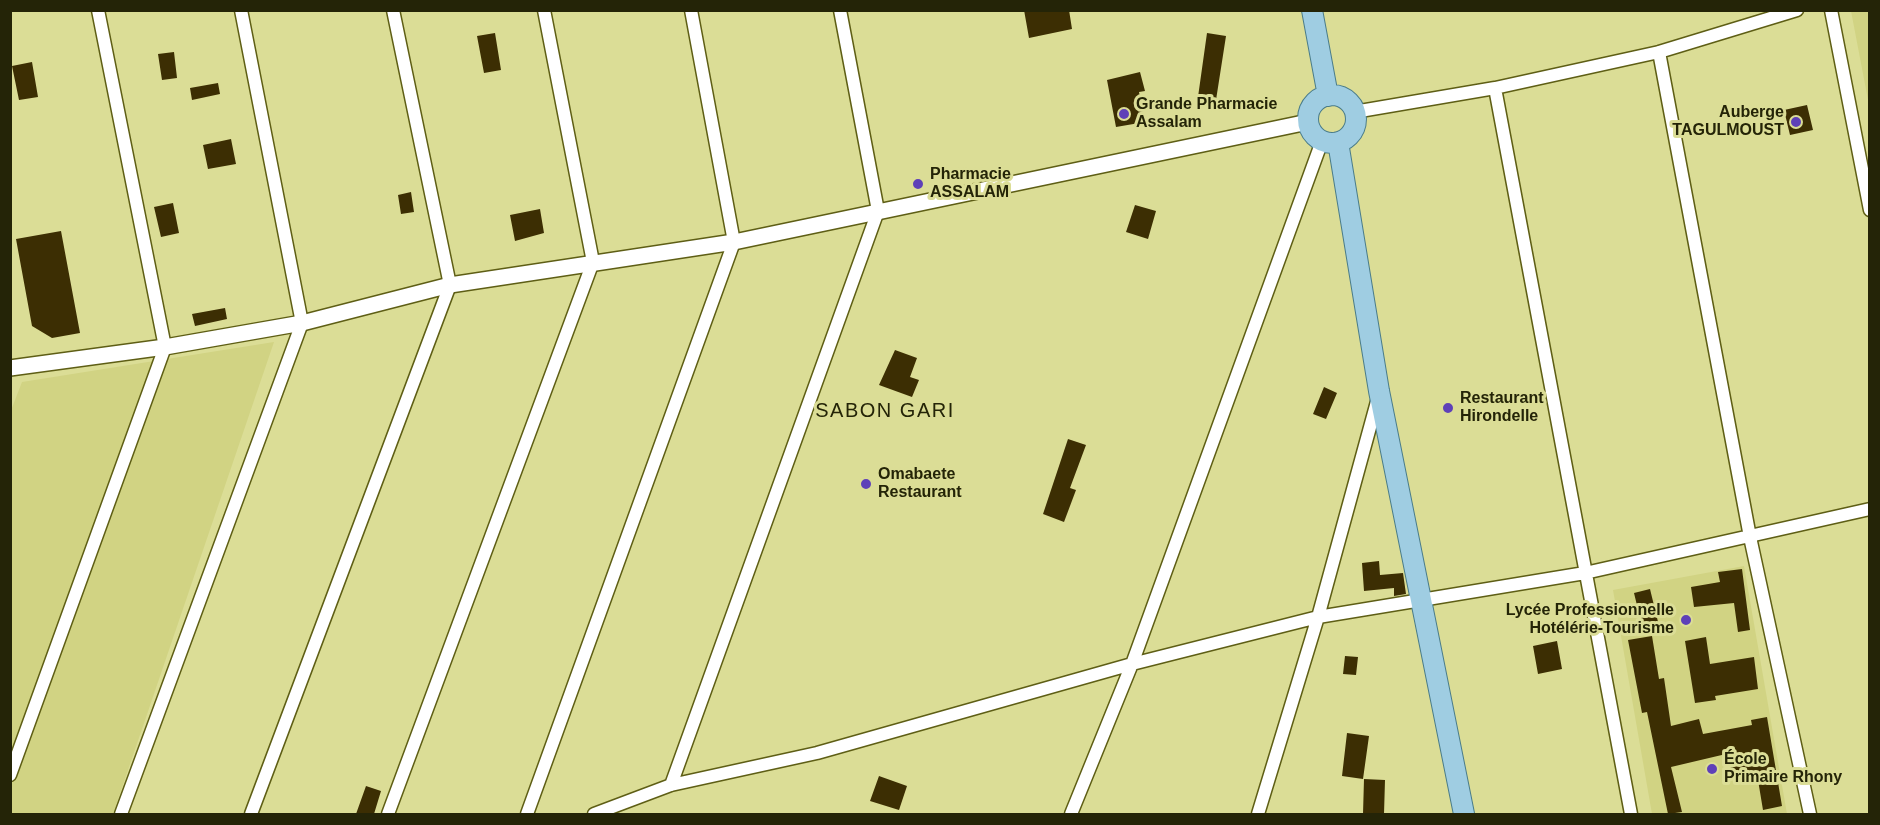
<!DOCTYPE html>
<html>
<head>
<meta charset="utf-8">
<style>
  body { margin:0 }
  #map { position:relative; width:1880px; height:825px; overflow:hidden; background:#dbdd96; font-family:Arial,sans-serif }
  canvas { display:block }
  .frame { position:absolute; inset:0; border:12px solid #242407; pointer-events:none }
</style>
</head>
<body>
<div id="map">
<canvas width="1880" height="825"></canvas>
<div class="frame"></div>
</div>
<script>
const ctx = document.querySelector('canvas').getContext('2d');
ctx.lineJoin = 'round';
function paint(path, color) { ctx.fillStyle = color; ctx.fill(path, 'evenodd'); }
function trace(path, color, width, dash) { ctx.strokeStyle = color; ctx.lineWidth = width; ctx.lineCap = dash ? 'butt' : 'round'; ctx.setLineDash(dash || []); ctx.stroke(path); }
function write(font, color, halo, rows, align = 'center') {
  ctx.font = font + ' Arial,sans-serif'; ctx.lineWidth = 6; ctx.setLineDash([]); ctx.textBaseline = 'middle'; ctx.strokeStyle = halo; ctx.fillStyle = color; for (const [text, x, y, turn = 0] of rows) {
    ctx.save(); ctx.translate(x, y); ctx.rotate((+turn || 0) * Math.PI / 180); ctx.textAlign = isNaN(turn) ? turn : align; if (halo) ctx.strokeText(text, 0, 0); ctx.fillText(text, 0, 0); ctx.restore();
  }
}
paint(new Path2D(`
  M1851,11H1869V105Z
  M274,342L113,814H11L10,413L22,382Z
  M1744,566L1787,814H1652L1613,590Z`), '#d1d383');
paint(new Path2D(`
  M1024,10H1069L1072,29L1029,38Z
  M495,33L501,70L484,73L477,36Z
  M1207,33L1226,36L1216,100L1198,97Z
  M174,52L177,78L162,80L158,54Z
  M32,62L38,97L19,100L12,66Z
  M1140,72L1145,91L1139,92L1145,122L1116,127L1107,80Z
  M218,83L220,94L192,100L190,88Z
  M1807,105L1813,130L1790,135L1784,110Z
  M231,139L236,164L208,169L203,145Z
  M411,192L414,212L401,214L398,195Z
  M173,203L179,233L161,237L154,207Z
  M1135,205L1156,211L1148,239L1126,232Z
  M540,209L544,233L515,241L510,215Z
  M61,231L80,333L52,338L32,326L16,239Z
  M225,308L227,319L195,326L192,314Z
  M895,350L917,358L910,377L919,380L912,397L879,385Z
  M1324,387L1337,393L1326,419L1313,414Z
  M1068,439L1086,445L1070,488L1076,490L1064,522L1043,514Z
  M1379,561L1380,575L1403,573L1406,594L1394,596V588L1364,591L1362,563Z
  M1742,569L1750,630L1738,632L1734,603L1694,607L1691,587L1720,582L1718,572Z
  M1650,589L1659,626L1643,630L1634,593Z
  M1652,636L1659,679L1664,678L1671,726L1699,719L1703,734L1752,725L1751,720L1767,717L1782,806L1763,810L1757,774L1730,778L1726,754L1671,767L1682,812L1668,814L1647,712L1642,713L1628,640Z
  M1706,637L1710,664L1754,657L1758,689L1715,696L1716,700L1695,703L1685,641Z
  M1557,641L1562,669L1538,674L1533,646Z
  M1345,656L1358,657L1356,675L1343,674Z
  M1347,733L1369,736L1363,779L1342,776Z
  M879,776L907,786L899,810L870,801Z
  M1364,779L1385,780L1384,814H1363Z
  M366,786L381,791L374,814H356Z`), '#3c2e03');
const minor = new Path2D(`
  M1831,10L1870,210
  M1659,52L1750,537L1810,814
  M1495,88L1631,814
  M1354,112L1495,88L1659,52L1797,10
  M10,775L165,347L98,10
  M671,785L878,211L840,10
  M121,814L302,323L241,10
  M251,814L450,285L393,10
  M388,814L593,262L544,10
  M527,814L734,242L691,10
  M594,814L671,785L817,753L1132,664L1318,617L1585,573L1870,509
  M1071,814L1132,664L1322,141
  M1258,814L1318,617L1378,398`);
const tertiary = new Path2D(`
  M10,368L165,347L302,323L450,285L734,242L1308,122`);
const primary = new Path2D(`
  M1312,10L1328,96
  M1308 119a24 24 0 1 1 48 0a24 24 0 1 1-48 0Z
  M1338,142L1379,391L1464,814`);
trace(minor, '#5e5e15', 15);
trace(tertiary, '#5e5e15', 18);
trace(primary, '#4a7c89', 22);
trace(minor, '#fff', 12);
trace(tertiary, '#fff', 15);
trace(primary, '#9fcde2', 20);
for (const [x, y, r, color] of [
  [1124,114,6,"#5e40b8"],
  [1796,122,6,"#5e40b8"],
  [918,184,6,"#5e40b8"],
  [1448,408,6,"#5e40b8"],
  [866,484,6,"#5e40b8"],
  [1686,620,6,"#5e40b8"],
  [1712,769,6,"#5e40b8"]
]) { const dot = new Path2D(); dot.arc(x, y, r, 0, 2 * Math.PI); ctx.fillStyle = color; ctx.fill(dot); trace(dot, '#dbdd96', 2); }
write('bold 16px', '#242407', '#dbdd96', [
  ["Grande Pharmacie",1136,105],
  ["Assalam",1136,123],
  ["Auberge",1784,113,"right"],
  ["TAGULMOUST",1784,131,"right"],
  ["Pharmacie",930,175],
  ["ASSALAM",930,193],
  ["Restaurant",1460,399],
  ["Hirondelle",1460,417],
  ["Omabaete",878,475],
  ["Restaurant",878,493],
  ["Lycée Professionnelle",1674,611,"right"],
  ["Hotélérie-Tourisme",1674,629,"right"],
  ["École",1724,760],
  ["Primaire Rhony",1724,778]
], 'left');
ctx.letterSpacing = '1.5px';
write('20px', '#242407', '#dbdd96', [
  ["SABON GARI",885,411]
]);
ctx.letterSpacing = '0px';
</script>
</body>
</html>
